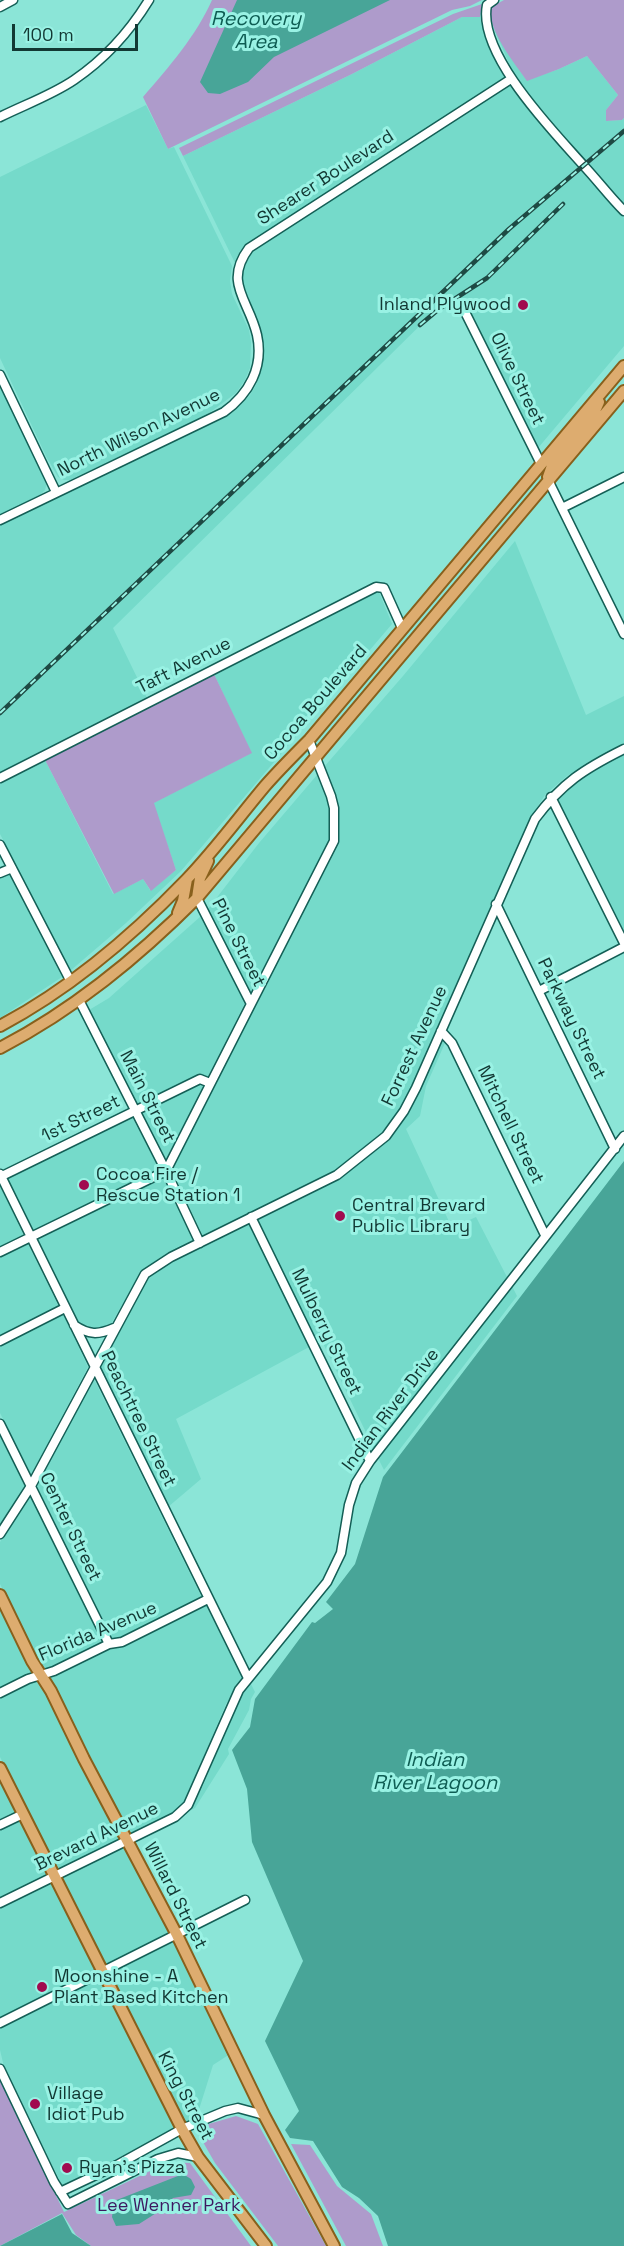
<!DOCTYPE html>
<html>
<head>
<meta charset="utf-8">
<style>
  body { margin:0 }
  #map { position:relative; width:624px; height:2246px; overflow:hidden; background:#8be5d7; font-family:"Space Grotesk",sans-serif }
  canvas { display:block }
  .scale { position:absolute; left:12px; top:24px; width:126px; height:27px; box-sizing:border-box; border:3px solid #123833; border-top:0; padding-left:8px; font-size:18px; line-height:21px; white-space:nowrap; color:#123833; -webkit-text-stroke:4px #99f2e4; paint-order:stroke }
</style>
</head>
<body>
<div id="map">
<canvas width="624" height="2246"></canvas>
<div class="scale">100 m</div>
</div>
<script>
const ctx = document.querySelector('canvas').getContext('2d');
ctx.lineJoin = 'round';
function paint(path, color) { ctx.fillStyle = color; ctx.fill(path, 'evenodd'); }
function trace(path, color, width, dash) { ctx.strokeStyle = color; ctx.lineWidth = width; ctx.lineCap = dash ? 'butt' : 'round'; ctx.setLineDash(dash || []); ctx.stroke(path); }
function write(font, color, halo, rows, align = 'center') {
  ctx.font = font + ' "Space Grotesk",sans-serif'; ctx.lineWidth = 6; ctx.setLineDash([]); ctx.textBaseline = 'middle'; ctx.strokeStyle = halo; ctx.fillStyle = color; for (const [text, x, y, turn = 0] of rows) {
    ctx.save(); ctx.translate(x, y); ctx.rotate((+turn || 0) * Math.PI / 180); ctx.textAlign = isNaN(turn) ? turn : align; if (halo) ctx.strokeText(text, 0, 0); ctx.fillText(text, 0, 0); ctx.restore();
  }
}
paint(new Path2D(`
  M462,17H480L486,38L505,78L247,244L235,263L183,156L352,74Z
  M493,27L527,80L559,69L587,56L618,95L606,110V121L622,120L624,118V203L547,119L515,77Z
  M509,85L540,125L624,218V346L538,448L466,302L457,306L460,313L451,295L113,628L147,698L0,773V525L226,416L239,406L250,395L257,383L263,357L262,333L244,291L242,275L245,261L252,250Z
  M146,105L168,149L174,147L232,266L230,281L232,294L249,330L251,342L250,368L245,380L236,393L205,416L70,480H64L58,477L47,458L0,358V177Z
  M0,384L47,483L45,490L40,495L0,515Z
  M515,541L586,715L624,696V744L588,762L567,776L545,795L531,817L493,901L490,903L491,905L411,1087L400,1109L383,1134L335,1171L203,1236L172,1170L254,1006L256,1004V1002L339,844V807L324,767L403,676Z
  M376,592H379L392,624L181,871L126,923L70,971L0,834V783L45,760L113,894L143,879L150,890L176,870L153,803L251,753L214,674Z
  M624,754V932L557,798L572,783Z
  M317,775L330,809L329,840L251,992L208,909L259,843Z
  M9,873L62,977L0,1018V878Z
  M201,916L245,1003L208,1077L198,1075L137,1105L89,1010L109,998Z
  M442,1040L445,1043L426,1086L420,1116L406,1129L452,1228L476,1217L507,1277L374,1449L322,1341L318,1343L257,1219L339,1179L389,1139L409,1113Z
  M200,1084L204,1085L166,1160L141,1112Z
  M132,1117L160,1169L33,1232L7,1179Z
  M164,1177L194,1241L160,1258L142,1270L111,1324L100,1329H88L77,1322L37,1240Z
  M0,1186L24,1236L0,1248Z
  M249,1223L309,1347L176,1419L201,1479L168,1507L99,1367L149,1277L165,1265Z
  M28,1244L59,1307L0,1337V1257Z
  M512,1286L517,1296L384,1470L378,1458Z
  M63,1314L88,1367L31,1475L0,1413V1346Z
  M93,1377L202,1598L121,1638L112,1639L37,1486Z
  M0,1435L26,1486L0,1526Z
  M30,1495L103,1642L53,1667L43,1669L0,1584V1542Z
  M0,1605L34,1672L0,1688Z
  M206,1605L242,1678L226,1704L184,1803L173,1813L129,1835L48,1677L110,1648L124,1646Z
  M38,1680L121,1839L57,1871L0,1757V1698Z
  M250,1682L255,1692L251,1699L249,1710L228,1749L229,1754L195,1808L189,1811L203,1786L235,1707Z
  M0,1779L16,1812L0,1820Z
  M20,1820L48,1875L0,1898V1830Z
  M125,1847L171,1933L104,1965L61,1878Z
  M52,1882L96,1970L0,2018V1908Z
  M174,1941L230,2054L213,2065L196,2119L184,2124L108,1973Z
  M99,1977L176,2128L115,2161L63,2187L5,2071L0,2050V2028Z`), '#75daca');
paint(new Path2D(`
  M212,0H482L470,6L452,10L168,149L143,97C169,67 196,36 212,0Z
  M504,0H624V118L622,120L606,121V110L618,95L587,56L559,69L527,81C514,62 487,30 491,7Z
  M482,4L480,17H462L352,74L183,156L179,148L453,14Z
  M214,674L252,753L154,803L176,870L151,891L143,879L114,894L45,760Z
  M0,2080L64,2212L169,2162L190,2163L251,2246H91L76,2235L62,2213L0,2246Z
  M236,2116L258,2124L326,2246H278L215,2163L195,2128Z
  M291,2144L310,2145L337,2186L371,2214L383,2246H346Z`), '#ae9bcb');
paint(new Path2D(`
  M237,0H390L274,57L248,82L220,94L208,93L200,82Z
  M624,1161V2246H388L378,2216L359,2198L342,2187L313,2141L290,2138L285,2130L299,2111L265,2041L303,1961L252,1842L247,1789L232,1750L250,1727L255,1699L312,1622L315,1623L333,1609L326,1602L355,1564L383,1477Z
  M183,2174L191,2179L195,2187L191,2195L173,2198L161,2210L139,2224L116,2226L112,2217L114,2201Z
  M62,2214L72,2233L91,2246H0Z`), '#48a598');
const minor = new Path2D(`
  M494,0L487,5C477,54 554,132 584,166C598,181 610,197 624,211
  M0,7L13,0
  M0,117C24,105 52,95 74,80C105,59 130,31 149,0
  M463,308L541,464
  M0,375L56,492
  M548,480L624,634
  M562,508L624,477
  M0,520L224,412C249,394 264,367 257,335C249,300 223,283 249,248L511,79
  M0,778L376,587L384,588L402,628
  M551,797L624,943
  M0,845L71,982
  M0,873L12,868
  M197,898L250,1002
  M496,904L615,1149
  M539,991L624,947
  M79,1000L166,1171L200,1243
  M441,1031L452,1043L545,1235
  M0,1174L248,1678
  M0,1177L200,1079L210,1083
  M251,1217L370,1461
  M0,1252L166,1171L334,841V808L331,796L309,740
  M74,1325C89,1335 98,1335 114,1328
  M0,1341L65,1308
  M0,1424L109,1644
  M0,1534L31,1486L145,1274L171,1257L337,1175L386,1136L404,1111L416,1088L535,819C562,783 584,769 624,749
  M0,1693L28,1679L54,1671L109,1644L122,1642L208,1599
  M0,1825L23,1814
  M0,1903L175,1817L188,1805L239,1690L327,1582L341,1553L349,1505L356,1483L370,1461L624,1136
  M0,2023L245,1900
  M0,2069L54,2182L68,2204L158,2159L178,2153L198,2157
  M60,2192L117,2165L182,2129L225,2111L238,2108L264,2115`);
const major = new Path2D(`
  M548,477L553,463L595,411L599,402
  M197,898L200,878L208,861
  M178,913L183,901L187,879
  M0,1026C70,989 131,937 186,880C214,851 239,817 265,786C279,770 294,755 309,740L624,366
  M0,1048C75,1009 138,957 197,898L624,391
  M0,1595L32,1661L51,1691L84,1759L177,1935L264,2115L334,2246
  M0,1768L182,2129L198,2157L266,2246`);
trace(minor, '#145f56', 11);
trace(major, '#88601c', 14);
trace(minor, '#fff', 8);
trace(major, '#ddac6f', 10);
const rail = new Path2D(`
  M420,325L439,309L487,278L563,204
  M0,713L509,229L624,131`);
trace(rail, '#1e4a44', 4.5);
trace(rail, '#99f2e4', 2, [7]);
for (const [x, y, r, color] of [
  [523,305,6,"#a10b4f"],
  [84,1185,6,"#a10b4f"],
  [340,1216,6,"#a10b4f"],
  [42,1987,6,"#a10b4f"],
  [35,2104,6,"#a10b4f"],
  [67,2168,6,"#a10b4f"]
]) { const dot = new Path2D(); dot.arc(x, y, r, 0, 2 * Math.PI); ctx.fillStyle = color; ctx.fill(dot); trace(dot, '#99f2e4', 2); }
write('18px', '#123833', '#99f2e4', [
  ["Shearer Boulevard",326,178,-33],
  ["Olive Street",517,379,64],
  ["North Wilson Avenue",139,433,-26],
  ["Taft Avenue",184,666,-27],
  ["Cocoa Boulevard",316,703,-49],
  ["Pine Street",238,943,63],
  ["Parkway Street",571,1019,64],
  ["Forrest Avenue",415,1046,-65],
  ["Main Street",147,1097,63],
  ["1st Street",81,1119,-26],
  ["Mitchell Street",510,1125,64],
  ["Mulberry Street",326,1332,64],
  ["Indian River Drive",391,1410,-53],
  ["Peachtree Street",138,1419,64],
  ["Center Street",70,1527,64],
  ["Florida Avenue",98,1632,-23],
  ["Brevard Avenue",97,1837,-26],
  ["Willard Street",175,1896,63],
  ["King Street",185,2096,62]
]);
write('18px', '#123833', '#99f2e4', [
  ["Inland Plywood",511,305,"right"],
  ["Cocoa Fire /",96,1175],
  ["Rescue Station 1",96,1196],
  ["Central Brevard",352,1206],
  ["Public Library",352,1227],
  ["Moonshine - A",54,1977],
  ["Plant Based Kitchen",54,1998],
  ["Village",47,2094],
  ["Idiot Pub",47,2115],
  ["Ryan's Pizza",79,2168]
], 'left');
write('18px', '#3d1960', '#99f2e4', [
  ["Lee Wenner Park",169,2206]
]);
write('italic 20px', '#0e5d53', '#99f2e4', [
  ["Recovery",256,20],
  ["Area",256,43],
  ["Indian",435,1761],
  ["River Lagoon",435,1784]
]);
</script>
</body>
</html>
